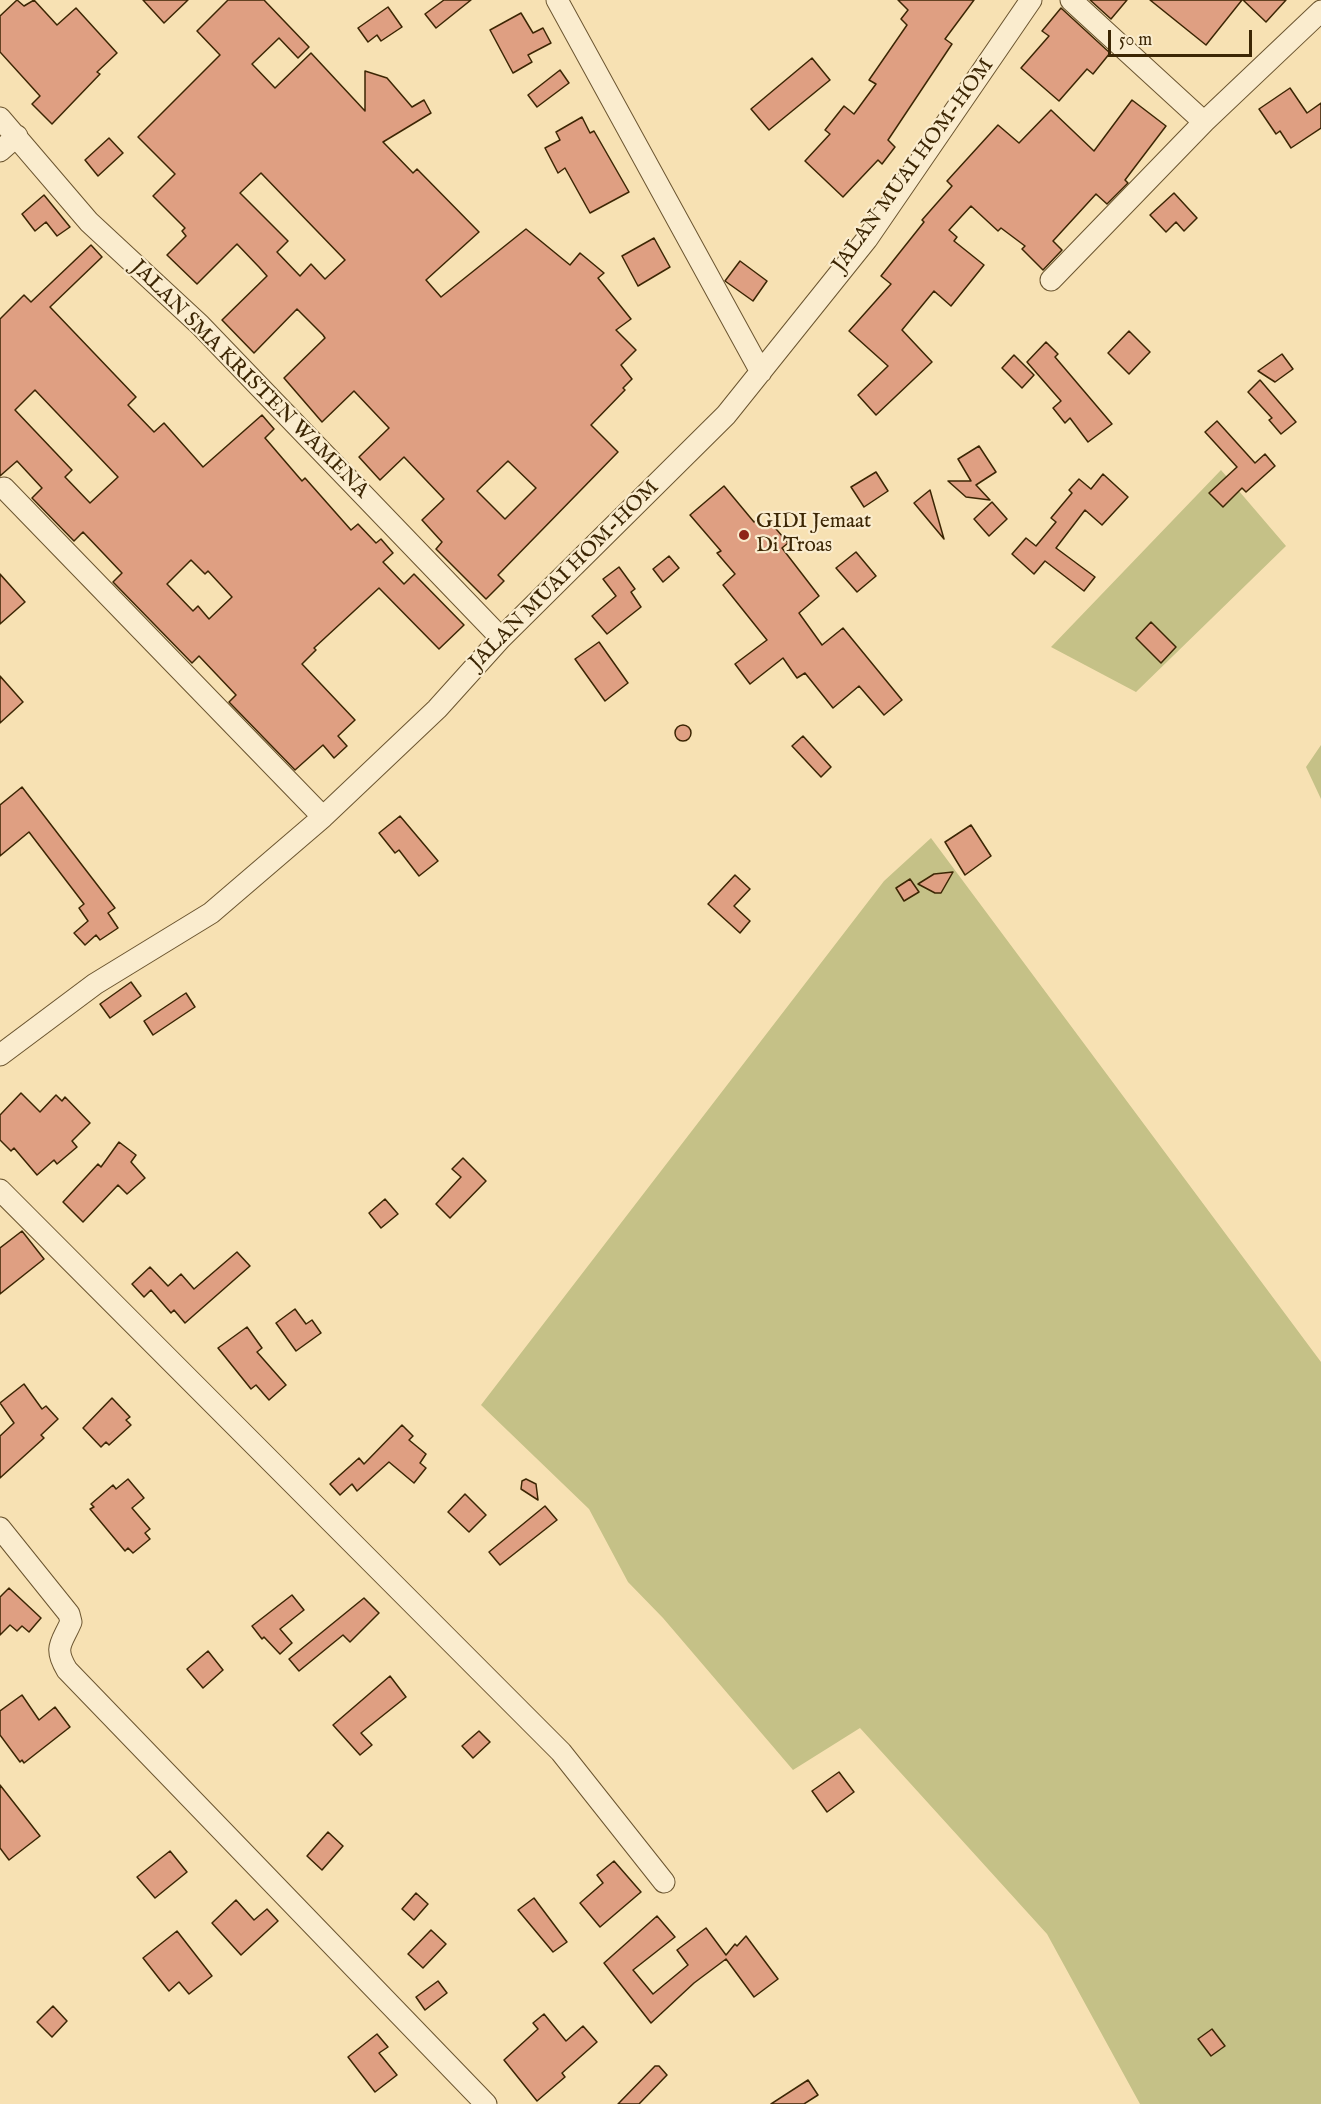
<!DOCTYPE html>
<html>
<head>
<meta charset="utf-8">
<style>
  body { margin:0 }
  #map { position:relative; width:1321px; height:2104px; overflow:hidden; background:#f7e1b3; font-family:"IM FELL English",serif }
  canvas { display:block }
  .scale { position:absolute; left:1108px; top:30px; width:144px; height:27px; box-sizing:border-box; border:3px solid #3c2604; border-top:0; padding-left:8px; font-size:18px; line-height:21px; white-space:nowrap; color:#3c2604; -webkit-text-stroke:4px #faecce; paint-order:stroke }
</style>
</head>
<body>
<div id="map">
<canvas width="1321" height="2104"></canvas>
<div class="scale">50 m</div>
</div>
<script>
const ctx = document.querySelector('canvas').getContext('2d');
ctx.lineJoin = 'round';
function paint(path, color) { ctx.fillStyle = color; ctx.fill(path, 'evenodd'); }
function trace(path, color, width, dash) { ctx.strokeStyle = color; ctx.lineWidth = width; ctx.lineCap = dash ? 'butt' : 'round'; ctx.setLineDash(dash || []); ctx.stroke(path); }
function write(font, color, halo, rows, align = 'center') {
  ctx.font = font + ' "IM FELL English",serif'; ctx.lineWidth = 4.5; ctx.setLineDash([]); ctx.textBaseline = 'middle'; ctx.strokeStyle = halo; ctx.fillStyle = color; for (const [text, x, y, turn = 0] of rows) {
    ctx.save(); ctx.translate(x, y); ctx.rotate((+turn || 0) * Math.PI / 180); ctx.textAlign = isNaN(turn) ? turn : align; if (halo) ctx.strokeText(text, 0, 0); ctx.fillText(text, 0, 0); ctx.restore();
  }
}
paint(new Path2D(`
  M1221,470L1286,546L1136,692L1051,647Z
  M1321,745V799L1306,767Z
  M931,838L1321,1362V2104H1140L1047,1934L860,1728L793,1770L663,1618L628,1582L589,1509L481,1405L884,881Z`), '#c5c187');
const building = new Path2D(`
  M17,0L24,6L34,0L57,25L76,8L117,53L97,72L100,74L52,124L32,104L40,96L0,52V16Z
  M143,0H188L164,23Z
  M228,0H264L309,47L298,58L279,38L252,64L275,88L311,53L365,111V71L387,78L412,107L424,100L431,113L383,142L413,173L417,169L479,232L426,280L441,297L526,229L570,265L580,253L604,273L598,278L631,319L616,330L636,350L621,365L632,379L623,388L625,390L591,425L618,452L498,575L504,581L486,599L436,549L442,542L422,520L444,499L404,457L380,480L359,457L389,428L354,391L322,422L284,378L325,338L323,335L297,309L254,353L222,320L267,276L259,267L237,244L197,284L167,255L186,236L182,231L185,228L153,196L175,174L138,137L220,55L197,31ZM261,173L345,260L325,279L311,264L300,276L277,252L288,241L240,193ZM508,461L536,488L505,519L477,491Z
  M444,0H471L436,28L425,14Z
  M898,0H974L945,39L952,44L888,140L895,147L882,164L878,160L843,197L805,161L830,134L825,130L844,106L854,114L876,84L869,80L907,25L901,19L908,10Z
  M1090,0H1127L1111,19Z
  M1150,0H1242L1206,45Z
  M1243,0H1286L1266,22Z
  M388,7L402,27L381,41L377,35L368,42L358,28Z
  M1061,8L1110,53L1093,74L1087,69L1059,101L1021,68L1049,36L1042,31Z
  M521,13L533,33L543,28L551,43L528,55L532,62L513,73L490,30Z
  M812,58L830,80L769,130L751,109Z
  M560,70L569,83L537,107L528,95Z
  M1290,88L1307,113L1321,103V128L1291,148L1280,131L1276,134L1259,109Z
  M1132,100L1166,126L1125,180L1128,183L1107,204L1096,194L1053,241L1062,250L1043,270L1022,249L1025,246L1001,228L998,231L971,206L949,230L957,237L954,241L984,265L951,306L934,291L902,330L932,362L876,415L858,395L888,366L849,331L891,284L881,276L924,222L922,220L952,186L947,181L998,125L1019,143L1051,110L1094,151Z
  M582,117L590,133L594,131L629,192L590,213L565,168L558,173L545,148L560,140L556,132Z
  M109,138L123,153L98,176L85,160Z
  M1174,193L1197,218L1184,231L1176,222L1166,232L1150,215Z
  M44,195L70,227L57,236L46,222L35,231L22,214Z
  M654,238L670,267L638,286L622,256Z
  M91,245L102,257L50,307L136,397L128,405L154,432L164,423L203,467L262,415L274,429L265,438L302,481L305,478L351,530L358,524L376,543L381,539L393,553L383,562L404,584L414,574L464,625L439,649L379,588L314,648L316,650L302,664L355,720L338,736L347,746L334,758L323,745L295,770L229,702L236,695L199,656L192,663L113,582L122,573L83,532L74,541L32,498L42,488L17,461L0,476V319L24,295L31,302ZM35,390L118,477L90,503L65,477L72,470L15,410ZM191,560L205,574L208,571L232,597L209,619L198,606L193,611L167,584Z
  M740,261L767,281L753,301L725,281Z
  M1129,331L1150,352L1129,374L1108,353Z
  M1046,342L1058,354L1055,357L1112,424L1088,442L1070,418L1065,423L1053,408L1061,401L1027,362Z
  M1282,354L1293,369L1275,382L1258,371Z
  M1014,355L1034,375L1022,388L1002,368Z
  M1260,380L1296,422L1281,434L1269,420L1272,418L1248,392Z
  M1217,421L1255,463L1265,454L1275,466L1246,492L1242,488L1223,507L1209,493L1237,467L1205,432Z
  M979,446L996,472L976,485L990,500L966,497L948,481H971L958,459Z
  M876,472L888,491L864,507L851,487Z
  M1103,474L1128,497L1102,525L1085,510L1056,548L1095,577L1084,591L1045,561L1034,574L1012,554L1026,538L1036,546L1056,522L1051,518L1072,493L1069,490L1079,479L1091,489Z
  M724,486L754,522L758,519L765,528L771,523L788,543L782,548L819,596L799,613L822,645L843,628L902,700L884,715L859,686L833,708L805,673L797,678L783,658L750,684L735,664L767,640L723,585L735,574L717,553L721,551L690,515Z
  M930,490L944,539L914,503Z
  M992,502L1007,519L989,536L974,519Z
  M856,552L876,576L857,592L836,568Z
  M669,556L679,568L663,582L653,569Z
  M619,567L635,589L631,592L641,607L607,634L592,616L616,596L603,579Z
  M0,574L25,602L0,624Z
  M1151,622L1176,647L1161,663L1136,638Z
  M599,642L628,683L605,701L575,659Z
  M0,676L23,702L0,723Z
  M675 733a8 8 0 1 1 16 0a8 8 0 1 1-16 0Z
  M803,736L831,767L821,777L792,746Z
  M22,787L115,908L108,913L118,928L100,940L96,935L85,945L74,933L88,921L79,908L84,904L29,832L0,856V805Z
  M400,816L438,861L419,876L399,850L395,853L379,833Z
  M971,825L991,856L965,875L945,842Z
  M953,872L941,893H935L918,884L934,874Z
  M735,875L750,889L734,906L750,921L740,933L708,904Z
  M910,879L919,892L904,901L896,888Z
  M131,982L141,996L110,1018L100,1004Z
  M186,993L195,1007L153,1035L144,1021Z
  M21,1093L40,1112L56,1095L62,1101L65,1097L90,1123L72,1141L77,1147L57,1164L54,1160L37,1175L14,1148L11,1151L0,1140V1115Z
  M119,1142L136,1155L131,1162L145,1178L127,1194L118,1185L83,1222L63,1202L98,1164L101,1167Z
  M463,1158L486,1181L450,1218L436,1204L461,1177L452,1169Z
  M385,1199L398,1214L381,1228L369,1213Z
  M22,1231L44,1259L0,1294V1248Z
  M237,1252L250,1266L185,1323L174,1310L171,1313L151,1290L144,1297L132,1284L150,1267L168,1286L181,1274L194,1289Z
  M295,1309L306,1324L312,1320L321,1333L296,1351L276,1323Z
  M247,1327L262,1348L257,1352L286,1385L269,1400L256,1385L251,1389L218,1348Z
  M24,1384L42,1409L46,1406L58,1419L41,1435L44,1438L0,1478V1436L14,1423L0,1403Z
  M112,1398L130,1417L126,1420L131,1425L109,1445L106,1442L101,1447L83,1428Z
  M402,1425L413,1436L409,1440L426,1454L420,1463L426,1468L414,1483L389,1462L357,1491L352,1484L340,1495L330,1484L359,1458L364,1464Z
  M128,1479L144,1498L132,1508L150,1529L145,1533L150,1539L133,1553L128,1548L125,1551L90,1509L94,1507L91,1504L113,1485L116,1489Z
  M526,1479L536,1484L538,1500L521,1489L522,1481Z
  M465,1494L486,1515L469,1532L448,1512Z
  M545,1506L557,1520L500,1565L489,1552Z
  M9,1588L41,1618L29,1632L22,1626L17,1631L10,1625L0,1635V1597Z
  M292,1595L304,1610L280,1629L292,1643L280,1654L264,1637L262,1639L252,1626Z
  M364,1598L379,1613L350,1642L343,1635L299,1671L289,1659Z
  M208,1651L223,1670L203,1688L187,1669Z
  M390,1676L406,1697L361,1733L372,1745L360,1755L333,1725Z
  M22,1695L39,1720L55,1707L70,1727L24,1763L22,1760L20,1762L0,1735V1711Z
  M479,1731L490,1742L473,1758L462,1746Z
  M839,1772L854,1792L827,1812L812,1791Z
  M0,1785L40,1836L9,1860L0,1848Z
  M328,1832L343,1846L322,1870L307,1856Z
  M170,1851L187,1872L155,1898L137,1877Z
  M614,1861L641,1892L600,1927L580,1903L603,1883L597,1875Z
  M416,1893L428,1904L414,1920L402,1909Z
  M534,1898L567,1942L553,1952L518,1910Z
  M236,1900L254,1920L267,1909L278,1921L241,1955L212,1923Z
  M657,1916L675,1937L633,1970L653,1994L688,1965L677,1950L706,1928L726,1955L735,1944L737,1946L746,1936L778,1979L754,1997L726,1959L694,1983L651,2023L604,1963Z
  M431,1930L446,1944L423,1968L408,1954Z
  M177,1931L212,1976L189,1994L179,1982L169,1991L143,1958Z
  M438,1981L447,1993L425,2010L416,1997Z
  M53,2006L67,2021L52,2037L37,2022Z
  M544,2014L566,2041L583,2026L597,2042L562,2073L565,2077L537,2101L504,2060L538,2029L533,2023Z
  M1212,2029L1225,2046L1211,2056L1198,2039Z
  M377,2034L388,2047L379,2053L397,2075L375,2092L348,2057Z
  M655,2066H659L667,2075L639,2104H618Z
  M808,2080L818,2095L804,2104H771Z`);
paint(building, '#df9f82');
trace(building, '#3c2604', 1.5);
const minor = new Path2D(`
  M557,0L761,372
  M1071,0L1204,122L1321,11
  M0,118L89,222L200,325L501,638
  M0,151L17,136
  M1051,280L1204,122
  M4,488L323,817
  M0,1055L95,984L211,913L323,817L437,709L501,638L726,415L867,239L1031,0
  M0,1190L561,1752L664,1882
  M0,1528L69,1614L71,1622C62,1643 53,1647 67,1670L486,2104`);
trace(minor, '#6b5530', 23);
trace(minor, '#faecce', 21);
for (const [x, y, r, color] of [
  [744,535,6,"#8f2418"]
]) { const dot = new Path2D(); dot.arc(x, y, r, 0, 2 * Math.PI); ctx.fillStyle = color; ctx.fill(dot); trace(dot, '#faecce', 2); }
write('21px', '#3c2604', '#faecce', [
  ["JALAN MUAI HOM-HOM",914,166,-54],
  ["JALAN SMA KRISTEN WAMENA",249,380,45],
  ["JALAN MUAI HOM-HOM",565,576,-45]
]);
write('21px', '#3c2604', '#faecce', [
  ["GIDI Jemaat",756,523],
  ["Di Troas",756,547]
], 'left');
</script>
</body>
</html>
